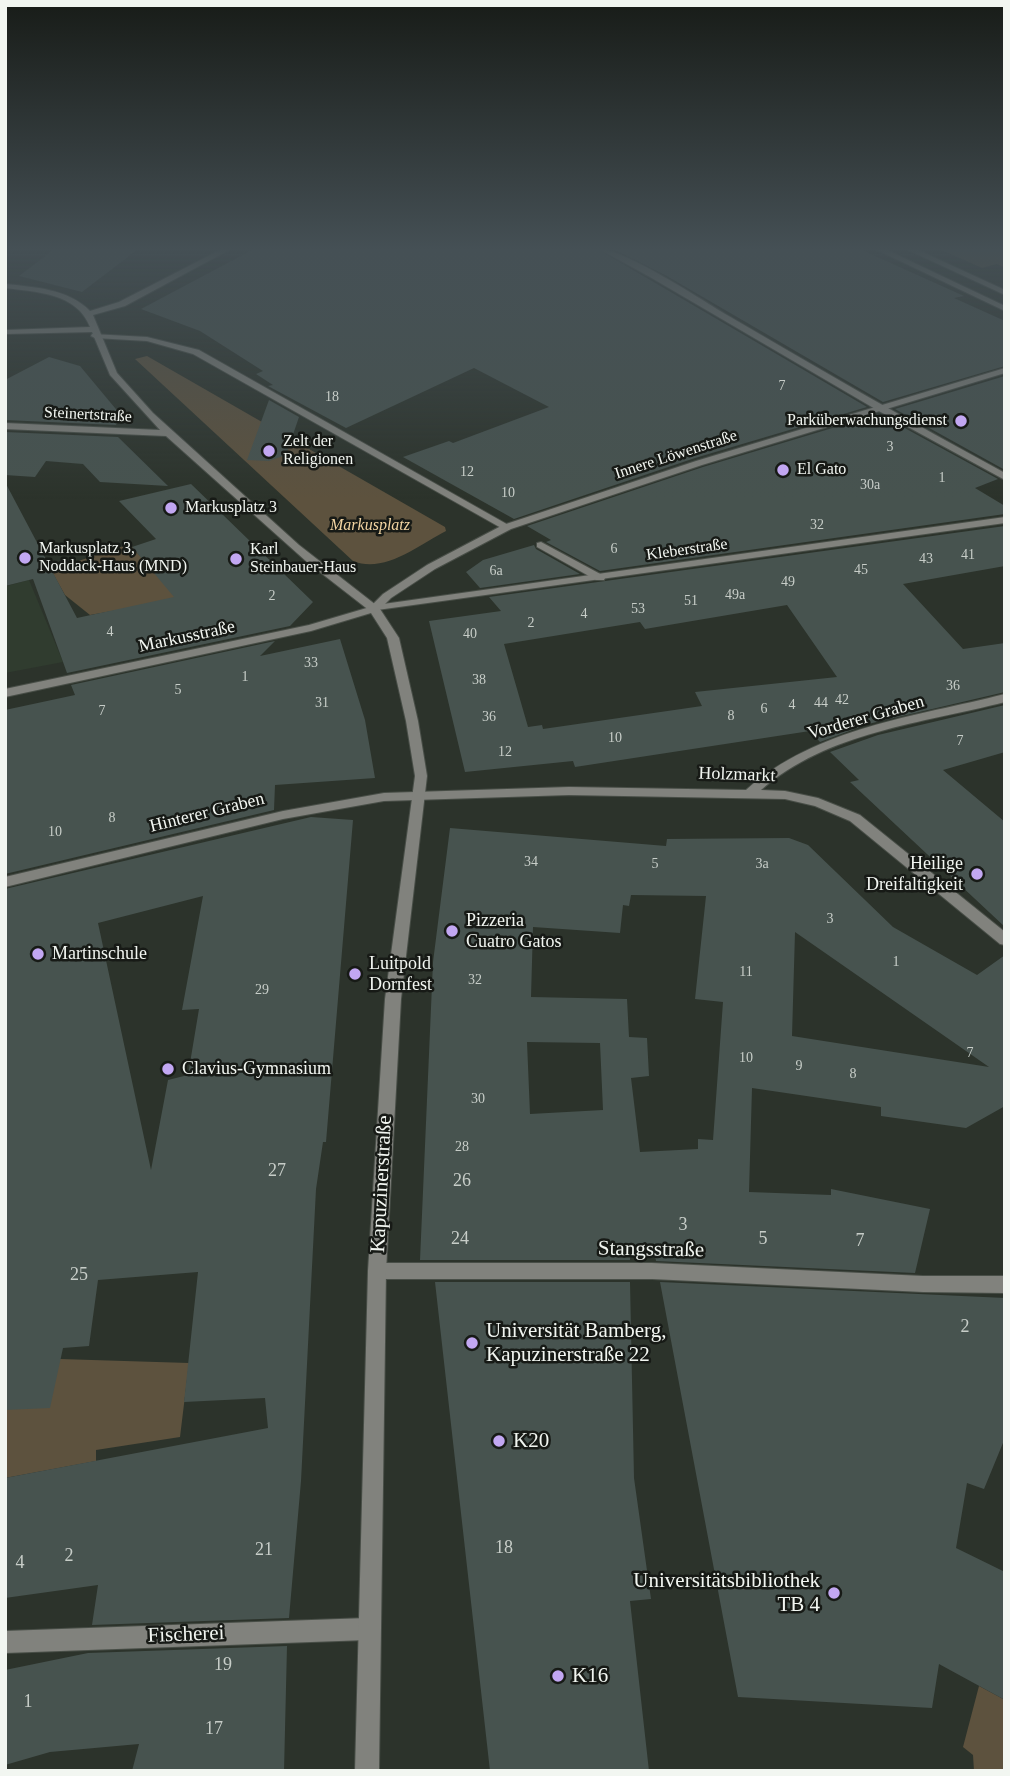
<!DOCTYPE html>
<html>
<head>
<meta charset="utf-8">
<style>
  body { margin:0 }
  #map { position:relative; width:1010px; height:1776px; overflow:hidden; background:#2c332b; font-family:Georgia,serif }
  canvas { display:block }
  .frame { position:absolute; inset:0; border:7px solid #f2f6f1; pointer-events:none }
</style>
</head>
<body>
<div id="map">
<canvas width="1010" height="1776"></canvas>
<div class="frame"></div>
</div>
<script>
const ctx = document.querySelector('canvas').getContext('2d');
ctx.lineJoin = 'round';
function paint(path, color) { ctx.fillStyle = color; ctx.fill(path, 'evenodd'); }
function trace(path, color, width, dash) { ctx.strokeStyle = color; ctx.lineWidth = width; ctx.lineCap = dash ? 'butt' : 'round'; ctx.setLineDash(dash || []); ctx.stroke(path); }
function write(font, color, halo, rows, align = 'center') {
  ctx.font = font + ' Georgia,serif'; ctx.lineWidth = 5; ctx.setLineDash([]); ctx.textBaseline = 'middle'; ctx.strokeStyle = halo; ctx.fillStyle = color; for (const [text, x, y, turn = 0] of rows) {
    ctx.save(); ctx.translate(x, y); ctx.rotate((+turn || 0) * Math.PI / 180); ctx.textAlign = isNaN(turn) ? turn : align; if (halo) ctx.strokeText(text, 0, 0); ctx.fillText(text, 0, 0); ctx.restore();
  }
}
paint(new Path2D(`
  M29,580L63,662L5,673V583L7,586Z`), '#303c2f');
paint(new Path2D(`
  M941,250H1005V268L997,264L982,268Z
  M147,356L445,527L446,531C419,545 384,574 353,561L135,359Z
  M130,544L150,568L235,589L90,615L65,595L51,570Z
  M60,1359L189,1363L180,1437L96,1450V1461L5,1478V1410Z
  M979,1686L1005,1700V1771H974L973,1755L963,1747Z`), '#5d523e');
paint(new Path2D(`
  M53,250H137L82,292L19,276Z
  M252,250H599L867,407L695,458L514,519L403,457L449,441L453,443L549,407L474,368L346,428L268,386L273,385L256,374L263,371L200,331L141,309Z
  M615,250H862L964,296L954,298L1005,321V366L883,402L665,275Z
  M49,357L80,366L120,414L116,425L5,420V380Z
  M1005,376V470L895,409Z
  M269,400L299,417L286,455L269,461L247,460Z
  M879,414L998,479L975,488L1005,506V514L600,571L546,542L551,540L527,526L703,467Z
  M5,432L118,437L168,486L100,482L83,464L46,461L35,477L5,475Z
  M5,482L77,618L174,597L132,547L156,539L119,501L191,484L313,602L290,626L67,673L33,579L5,586Z
  M1005,526V566L903,584L963,649L1005,643V692L868,724L820,742L810,731L575,767L573,761L465,772L429,621L501,611L489,597ZM787,605L837,677L695,692L702,706L543,729L542,725L528,727L504,644L640,622L645,629Z
  M534,545L536,549L580,574L480,588L466,572L483,560Z
  M340,639L365,720L375,778L275,785L274,810L5,874V710L75,695L71,685L275,641L260,656Z
  M1005,705V752L943,770L1005,822V927L850,782L859,780L830,752L878,735Z
  M311,817L353,820L326,1142H323L316,1189L301,1481L289,1618L92,1625L98,1585L5,1598V1478L268,1428L265,1398L184,1402L198,1272L98,1280L89,1346L63,1348L50,1408L5,1410V889ZM203,896L182,1010L199,1009L188,1075L168,1080L151,1170L98,923Z
  M450,828L666,846L667,839L789,838L808,845L893,927L977,975L1005,955V1106L966,1128L881,1116V1107L752,1088L749,1192L831,1195V1189L930,1209L915,1273L656,1261L654,1249L630,1251V1260H420L433,962ZM631,895L706,896L695,999L723,1002L713,1140L698,1139V1149L640,1152L631,1078L649,1076L647,1038L629,1037L627,999L531,997L533,927L620,933L623,905L629,906ZM795,932L989,1067L792,1036ZM527,1042L600,1043L603,1110L530,1114Z
  M435,1282H630L634,1478L651,1599L630,1601L649,1771H490Z
  M660,1282L1005,1298V1438L984,1489L967,1483L956,1548L1005,1572V1700L939,1664L932,1708L738,1697Z
  M287,1646L284,1771H132L139,1744L50,1752L5,1765V1670L88,1653Z`), '#47534f');
const service = new Path2D(`
  M908,250H918L1005,290V295Z
  M92,334L147,337L199,350L512,527L503,529L193,354L147,341L95,338L91,336Z
  M541,542L604,576L605,578L604,580H596L537,547V543Z
  M367,1618L375,1621L378,1629L375,1637L367,1640L5,1653V1631Z`);
const minor = new Path2D(`
  M220,250H229L125,306L93,315L117,373L153,413L299,545L376,605L1005,517V523L370,611L307,562L166,436L5,429V423L160,430L110,375L92,332L5,334V330L90,327C77,293 37,292 5,288V284C34,287 69,289 90,311L119,302Z
  M601,250C626,250 702,300 727,315C819,369 911,422 1005,473V480L877,410L650,277Z
  M877,250H887L1005,306V311Z
  M1005,694V702C923,723 827,732 761,790L785,791L818,798L860,815L1005,932V945L1000,944L850,821L815,806L785,799L569,795L384,801L283,819L5,887V877L283,811L384,793L569,787L746,790C817,727 915,717 1005,694Z
  M377,1263H652L923,1276H1005V1293L923,1292L652,1279H377L371,1277L368,1271L371,1265Z`);
const tertiary = new Path2D(`
  M1005,368V373L702,465L511,529L435,569L391,598L380,609L399,638L418,721L427,776L401,999L386,1271L379,1771H355L368,1271L385,999L415,776L406,721L387,638L371,613L311,631L5,697V689L309,625L370,607L383,594L427,565L503,525L696,461Z`);
trace(service, '#484e47', 2);
trace(minor, '#484e47', 2);
trace(tertiary, '#484e47', 2);
paint(service, '#81827d');
paint(minor, '#81827d');
paint(tertiary, '#81827d');
const sky = ctx.createLinearGradient(0, 0, 0, 499);
sky.addColorStop(0, '#181c18');
sky.addColorStop(0.5, '#455055');
sky.addColorStop(1, '#45505500');
ctx.fillStyle = sky;
ctx.fillRect(0, 0, 1010, 499);
for (const [x, y, r, color] of [
  [961,421,7,"#c2a7f2"],
  [269,451,7,"#c2a7f2"],
  [783,470,7,"#c2a7f2"],
  [171,508,7,"#c2a7f2"],
  [25,558,7,"#c2a7f2"],
  [236,559,7,"#c2a7f2"],
  [977,874,7,"#c2a7f2"],
  [452,931,7,"#c2a7f2"],
  [38,954,7,"#c2a7f2"],
  [355,974,7,"#c2a7f2"],
  [168,1069,7,"#c2a7f2"],
  [472,1343,7,"#c2a7f2"],
  [499,1441,7,"#c2a7f2"],
  [834,1593,7,"#c2a7f2"],
  [558,1676,7,"#c2a7f2"]
]) { const dot = new Path2D(); dot.arc(x, y, r, 0, 2 * Math.PI); ctx.fillStyle = color; ctx.fill(dot); trace(dot, '#171a16', 2.5); }
write('14px', '#c7cdc8', null, [
  ["7",782,386],
  ["18",332,397],
  ["3",890,447],
  ["12",467,472],
  ["1",942,478],
  ["30a",870,485],
  ["10",508,493],
  ["32",817,525],
  ["6",614,549],
  ["41",968,555],
  ["43",926,559],
  ["45",861,570],
  ["6a",496,571],
  ["49",788,582],
  ["49a",735,595],
  ["2",272,596],
  ["51",691,601],
  ["53",638,609],
  ["4",584,614],
  ["2",531,623],
  ["4",110,632],
  ["40",470,634],
  ["33",311,663],
  ["1",245,677],
  ["38",479,680],
  ["36",953,686],
  ["5",178,690],
  ["42",842,700],
  ["31",322,703],
  ["44",821,703],
  ["4",792,705],
  ["6",764,709],
  ["7",102,711],
  ["8",731,716],
  ["36",489,717],
  ["10",615,738],
  ["7",960,741],
  ["12",505,752],
  ["8",112,818],
  ["10",55,832],
  ["34",531,862],
  ["5",655,864],
  ["3a",762,864],
  ["3",830,919],
  ["1",896,962],
  ["11",746,972],
  ["32",475,980],
  ["29",262,990],
  ["7",970,1053],
  ["10",746,1058],
  ["9",799,1066],
  ["8",853,1074],
  ["30",478,1099],
  ["28",462,1147]
]);
write('16px', '#f2f6f1', '#171a16', [
  ["Steinertstraße",88,415,3],
  ["Innere Löwenstraße",676,455,-18],
  ["Kleberstraße",687,550,-8]
]);
write('16px', '#f2f6f1', '#171a16', [
  ["Parküberwachungsdienst",947,421,"right"],
  ["Zelt der",283,442],
  ["Religionen",283,460],
  ["El Gato",797,470],
  ["Markusplatz 3",185,508],
  ["Markusplatz 3,",39,549],
  ["Noddack-Haus (MND)",39,567],
  ["Karl",250,550],
  ["Steinbauer-Haus",250,568]
], 'left');
write('italic 16px', '#f2d4a2', '#171a16', [
  ["Markusplatz",370,526]
]);
write('18px', '#f2f6f1', '#171a16', [
  ["Markusstraße",187,637,-12],
  ["Vorderer Graben",866,718,-16],
  ["Holzmarkt",737,775,2],
  ["Hinterer Graben",207,813,-14]
]);
write('18px', '#f2f6f1', '#171a16', [
  ["Heilige",963,864,"right"],
  ["Dreifaltigkeit",963,885,"right"],
  ["Pizzeria",466,921],
  ["Cuatro Gatos",466,942],
  ["Martinschule",52,954],
  ["Luitpold",369,964],
  ["Dornfest",369,985],
  ["Clavius-Gymnasium",182,1069]
], 'left');
write('18px', '#c7cdc8', null, [
  ["27",277,1171],
  ["26",462,1181],
  ["3",683,1225],
  ["24",460,1239],
  ["5",763,1239],
  ["7",860,1241],
  ["25",79,1275],
  ["2",965,1327],
  ["18",504,1548],
  ["21",264,1550],
  ["2",69,1556],
  ["4",20,1563],
  ["19",223,1665],
  ["1",28,1702],
  ["17",214,1729]
]);
write('21px', '#f2f6f1', '#171a16', [
  ["Kapuzinerstraße",382,1184,-87],
  ["Stangsstraße",651,1250,1],
  ["Fischerei",186,1635,-2]
]);
write('21px', '#f2f6f1', '#171a16', [
  ["Universität Bamberg,",486,1331],
  ["Kapuzinerstraße 22",486,1355],
  ["K20",513,1441],
  ["Universitätsbibliothek",820,1581,"right"],
  ["TB 4",820,1605,"right"],
  ["K16",572,1676]
], 'left');
</script>
</body>
</html>
